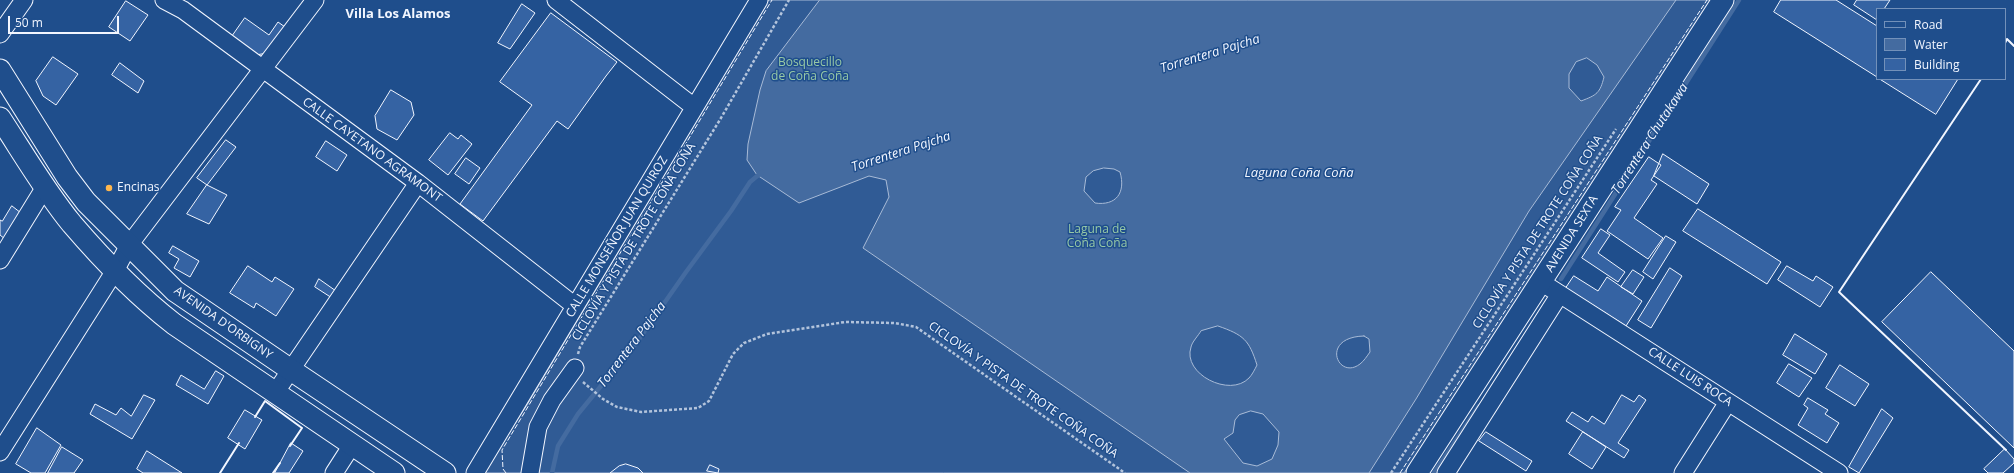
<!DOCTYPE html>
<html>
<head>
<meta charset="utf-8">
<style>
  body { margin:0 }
  #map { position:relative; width:2014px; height:473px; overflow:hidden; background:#1f4e8c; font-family:"Open Sans",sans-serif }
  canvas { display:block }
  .legend { position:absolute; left:1876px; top:8px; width:130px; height:72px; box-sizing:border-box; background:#1f4e8c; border:1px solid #7391ba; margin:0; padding:5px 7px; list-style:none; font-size:12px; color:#f2f6ff }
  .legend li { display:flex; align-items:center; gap:8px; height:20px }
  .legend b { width:20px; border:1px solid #7391ba }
  .scale { position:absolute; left:8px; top:16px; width:111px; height:18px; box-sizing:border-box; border:2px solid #f2f6ff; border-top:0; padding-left:5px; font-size:12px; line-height:14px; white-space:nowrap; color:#f2f6ff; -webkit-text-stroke:3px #1f4e8c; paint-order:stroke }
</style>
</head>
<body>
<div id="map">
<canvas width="2014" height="473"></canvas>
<ul class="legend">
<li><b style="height:5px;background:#1f4e8c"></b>Road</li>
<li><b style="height:11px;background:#446ba0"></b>Water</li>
<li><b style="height:11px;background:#3563a3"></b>Building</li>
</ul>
<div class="scale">50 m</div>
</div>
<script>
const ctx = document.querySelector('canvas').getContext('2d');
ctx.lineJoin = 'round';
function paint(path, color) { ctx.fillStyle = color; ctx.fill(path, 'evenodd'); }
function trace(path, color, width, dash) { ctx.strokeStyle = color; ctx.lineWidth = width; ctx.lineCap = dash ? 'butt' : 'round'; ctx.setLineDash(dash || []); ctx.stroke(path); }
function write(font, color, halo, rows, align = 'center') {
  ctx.font = font + ' "Open Sans",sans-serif'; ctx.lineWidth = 3; ctx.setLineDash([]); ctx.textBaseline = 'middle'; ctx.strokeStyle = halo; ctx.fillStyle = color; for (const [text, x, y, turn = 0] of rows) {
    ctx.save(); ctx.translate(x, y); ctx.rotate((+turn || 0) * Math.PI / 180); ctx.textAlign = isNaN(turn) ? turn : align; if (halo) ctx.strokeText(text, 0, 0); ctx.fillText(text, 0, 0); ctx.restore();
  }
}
const built = new Path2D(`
  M769,0H1712L1487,353L1404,473H483L527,405Z`);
paint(built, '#305b95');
trace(built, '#a8bbd7', 1);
const water = new Path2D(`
  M820,0H1676L1529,211L1416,399L1369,473H1190L863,248L889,197L886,180L869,176L799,203L757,175L747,160L748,144L760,90L766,71ZM1587,58L1597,65L1604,77C1600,93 1597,95 1581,101L1569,88V74L1576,62ZM1104,168L1114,169L1120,172C1126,193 1116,206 1095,203L1084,191L1086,177L1093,171ZM1218,326C1244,335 1249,340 1257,365C1255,369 1252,375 1249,378C1230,398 1182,374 1191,347C1192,342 1198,336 1201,331ZM1364,336L1369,339L1370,352C1367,356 1364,361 1360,364C1338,381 1319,337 1364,336ZM1251,411L1263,414L1279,432L1278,445L1272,459L1257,466L1243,463L1224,439L1233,433L1235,420L1239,415Z`);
paint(water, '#446ba0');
trace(water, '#a8bbd7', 1);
trace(new Path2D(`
  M1561,279L1739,0
  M552,473L558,446L578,414L637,342L686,272L731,211L750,182L762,172
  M1434,473L1479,406`), '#446ba0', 4.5);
const building = new Path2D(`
  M1781,0H1836L1877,26V77L1774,12Z
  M1857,0H1890L1884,9H1877V20L1854,5Z
  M126,1L148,15L130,41L109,27Z
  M522,4L535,13L510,49L498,43Z
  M551,13L617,62L606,76L568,129L557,121L483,221L460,204L532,105L500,82Z
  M245,18L269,35L278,22L285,27L267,53L256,55L231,38Z
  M53,57L78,74L56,105L43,96L36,81Z
  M120,63L144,81L138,93L112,75Z
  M1880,79H1958L1936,114Z
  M391,90L411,102L414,115L397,140L377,129L375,116Z
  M450,133L458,139L461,135L472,144L448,175L429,160Z
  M226,140L236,147L207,185L197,178Z
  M326,141L347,155L337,171L316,157Z
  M1663,154L1709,184L1697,204L1654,176Z
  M1649,157L1661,165L1651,180L1657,184L1634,218L1663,238L1648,259L1607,231L1621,210L1615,207Z
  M466,158L480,168L469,184L455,174Z
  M207,185L227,195L209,224L187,214Z
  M12,206L21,213L5,239L0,235V220L2,221Z
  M1698,209L1781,262L1767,284L1683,231Z
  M1601,229L1610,235L1598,253L1625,272L1618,282L1582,258Z
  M1666,236L1676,242L1653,279L1643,272Z
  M173,246L199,261L190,277L174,268L179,259L169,253Z
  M248,266L272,282L275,277L294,289L276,316L256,303L254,308L230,293Z
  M1787,266L1813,281L1816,276L1833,287L1820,307L1778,280Z
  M1670,268L1682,276L1651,328L1638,320Z
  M1633,270L1644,277L1633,294L1621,287Z
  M1931,272L2014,351V448L1882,322Z
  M1574,276L1598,291L1607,277L1642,301L1626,326L1566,288Z
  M319,279L336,291L332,298L315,287Z
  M1795,334L1827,354L1815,374L1783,355Z
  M1789,364L1812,378L1799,397L1777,383Z
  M1840,365L1869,384L1855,406L1826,388Z
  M216,371L224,376L208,404L176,385L181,375L204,389Z
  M144,395L155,400L132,439L90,414L95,404L116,415L121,408L131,416Z
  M1622,395L1634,402L1639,395L1646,400L1618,443L1629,450L1624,458L1566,421L1572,412L1588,422L1592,416L1604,424Z
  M1808,398L1828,410L1825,414L1839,423L1827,443L1798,425L1808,408L1804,405Z
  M1882,409L1893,418L1859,473L1849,467Z
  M245,410L262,420L245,449L228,438Z
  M37,428L61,445L45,473H31L16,464Z
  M1486,432L1532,461L1526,471L1479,441Z
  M1583,432L1606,447L1592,469L1569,454Z
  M291,443L303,451L289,473H275Z
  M62,447L83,460L74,473H48Z
  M2005,449L2014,459V463L2003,473H1988L1984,469Z
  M147,451L182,473H143L137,469Z
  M626,464L638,468L643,473H610L619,466Z
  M710,465L719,469L718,473L707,471Z`);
paint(building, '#3563a3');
trace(building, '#f2f6ff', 1);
const minor = new Path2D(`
  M164,0L183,10L418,183L575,306
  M556,0L694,107
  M0,34L24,0
  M0,260L45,187
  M1541,282L1839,473
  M275,393L418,183
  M0,452L116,269L129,245L315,0
  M334,473L352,445
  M475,473L759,0
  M530,473L538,427L552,400L575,368
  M1446,473L1560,294
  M1683,473L1728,402`);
const major = new Path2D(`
  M0,70L67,177L86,202L175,291L291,370L445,473
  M0,118C23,153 45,191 72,224C102,259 138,296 174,324L394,473
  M1417,473L1723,0`);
trace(minor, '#f2f6ff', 19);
trace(major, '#f2f6ff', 23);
trace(new Path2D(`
  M578,354L580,347L721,118L789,0
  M583,382L603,399L617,407L641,412L698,408L709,401L733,354L744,343L767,334L845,322L895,323L916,327L1125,473
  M1391,473L1616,129`), '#b3c4dc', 2.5, [3, 2]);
trace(minor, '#1f4e8c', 17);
trace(major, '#1f4e8c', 21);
trace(new Path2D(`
  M506,473L503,469L502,450L772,0
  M1400,473L1707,0`), '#f2f6ff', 1, [5, 2]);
trace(new Path2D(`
  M2005,43L2007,39L2014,46
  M1981,79L1839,292L2006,450
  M255,417L265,401L302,428L290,446
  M220,473L239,443
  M273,473L280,463`), '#f2f6ff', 2);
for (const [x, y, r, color] of [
  [109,188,4,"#ffb74d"]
]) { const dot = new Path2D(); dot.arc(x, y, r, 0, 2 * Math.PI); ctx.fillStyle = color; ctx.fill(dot); trace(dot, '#1f4e8c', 1.5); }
write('12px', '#97c8a6', '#1f4e8c', [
  ["Bosquecillo",810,63],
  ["de Coña Coña",810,77],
  ["Laguna de",1097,230],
  ["Coña Coña",1097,244]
]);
write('12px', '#f2f6ff', '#1f4e8c', [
  ["CALLE CAYETANO AGRAMONT",372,150,36],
  ["CICLOVÍA Y PISTA DE TROTE COÑA COÑA",1538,232,-57],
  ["AVENIDA SEXTA",1572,234,-58],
  ["CALLE MONSEÑOR JUAN QUIROZ",617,237,-59],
  ["CICLOVÍA Y PISTA DE TROTE COÑA COÑA",634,242,-59],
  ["AVENIDA D'ORBIGNY",223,323,35],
  ["CALLE LUIS ROCA",1690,377,33],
  ["CICLOVÍA Y PISTA DE TROTE COÑA COÑA",1023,390,35]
]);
write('12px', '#f2f6ff', '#1f4e8c', [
  ["Encinas",117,188]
], 'left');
write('bold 13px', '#f2f6ff', '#1f4e8c', [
  ["Villa Los Alamos",398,14]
]);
write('italic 13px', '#f2f6ff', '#1f4e8c', [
  ["Torrentera Pajcha",1210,54,-17],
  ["Torrentera Chutakawa",1650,139,-57],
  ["Torrentera Pajcha",901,152,-18],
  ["Laguna Coña Coña",1299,173],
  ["Torrentera Pajcha",632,345,-53]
]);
</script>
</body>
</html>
